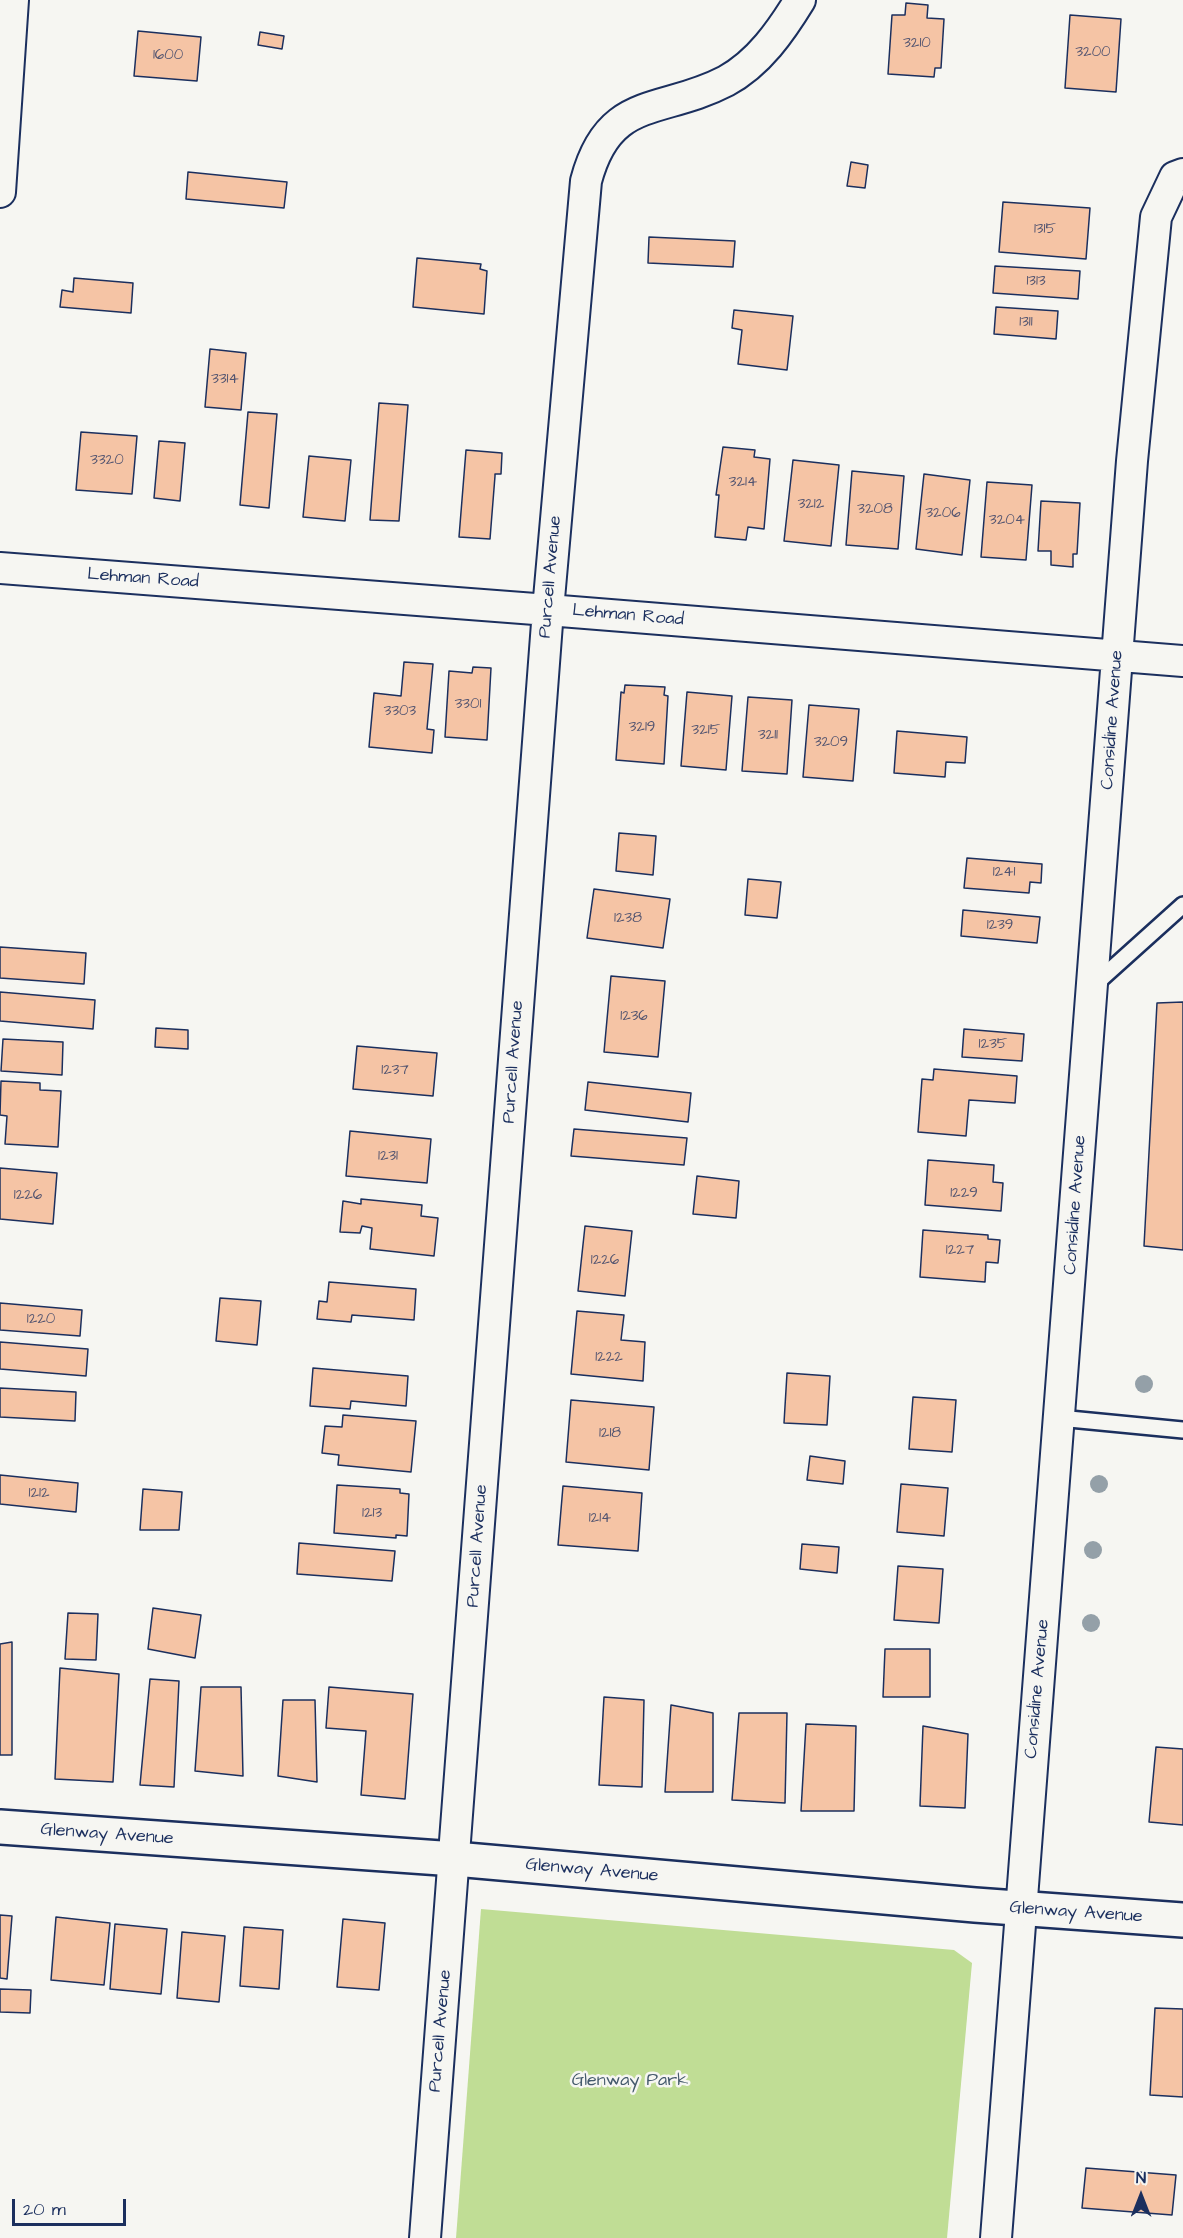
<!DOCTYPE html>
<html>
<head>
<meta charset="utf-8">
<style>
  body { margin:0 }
  #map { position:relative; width:1183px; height:2238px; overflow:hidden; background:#f6f6f2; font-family:"Architects Daughter",sans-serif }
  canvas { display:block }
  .north { position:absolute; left:1111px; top:2166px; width:60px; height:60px; -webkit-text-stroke:4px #f6f6f2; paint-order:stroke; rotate:0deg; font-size:16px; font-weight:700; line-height:24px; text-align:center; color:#1b2f5e }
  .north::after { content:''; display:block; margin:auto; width:21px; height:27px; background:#1b2f5e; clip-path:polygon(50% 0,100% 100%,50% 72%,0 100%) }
  .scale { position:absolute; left:12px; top:2199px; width:114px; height:27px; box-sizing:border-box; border:3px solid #1b2f5e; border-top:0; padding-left:8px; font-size:18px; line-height:21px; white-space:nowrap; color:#1b2f5e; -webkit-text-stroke:4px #f6f6f2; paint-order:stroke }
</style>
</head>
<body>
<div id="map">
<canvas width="1183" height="2238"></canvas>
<div class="north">N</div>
<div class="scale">20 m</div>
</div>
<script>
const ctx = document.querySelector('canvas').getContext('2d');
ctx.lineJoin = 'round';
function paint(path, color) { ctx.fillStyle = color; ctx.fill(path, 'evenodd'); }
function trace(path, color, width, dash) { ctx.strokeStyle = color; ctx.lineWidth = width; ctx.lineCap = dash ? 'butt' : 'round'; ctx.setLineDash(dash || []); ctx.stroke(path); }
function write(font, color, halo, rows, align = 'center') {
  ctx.font = font + ' "Architects Daughter",sans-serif'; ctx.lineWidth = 5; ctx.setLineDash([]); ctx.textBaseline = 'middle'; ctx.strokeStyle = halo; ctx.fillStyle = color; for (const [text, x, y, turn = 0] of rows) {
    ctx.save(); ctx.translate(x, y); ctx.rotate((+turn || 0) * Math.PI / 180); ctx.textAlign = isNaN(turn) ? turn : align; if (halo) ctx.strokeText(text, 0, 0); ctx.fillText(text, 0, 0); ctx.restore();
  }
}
paint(new Path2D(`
  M481,1909L954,1950L972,1963L947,2238H456Z`), '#c0dd95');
const building = new Path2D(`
  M906,3L928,5L927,18L944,19L941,68H935L934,77L888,74L892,15H905Z
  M1070,15L1121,19L1116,92L1065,88Z
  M138,31L201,37L197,81L134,76Z
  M260,32L284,36L282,49L258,45Z
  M851,162L868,165L865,188L847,186Z
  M188,172L287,182L284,208L186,199Z
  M1003,202L1090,208L1086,259L999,252Z
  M649,237L735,241L733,267L648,263Z
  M417,258L481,264L480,269L487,271L484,314L413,307Z
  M995,266L1080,271L1078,299L993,293Z
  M74,278L133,283L131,313L60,307L62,290L73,292Z
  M996,307L1058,311L1056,339L994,334Z
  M734,310L793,316L787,370L738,364L742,330L732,328Z
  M210,349L246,353L241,410L205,407Z
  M379,403L408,405L399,521L370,520Z
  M248,412L277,414L269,508L240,505Z
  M81,432L137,436L132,494L76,490Z
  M159,441L185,443L180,501L154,498Z
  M723,447L755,450L754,457L770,459L764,529L748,527L746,540L715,537L719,495H716Z
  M466,450L502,453L501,474H495V476L490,539L459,537Z
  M309,456L351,460L345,521L303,517Z
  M793,460L839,465L831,546L784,541Z
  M852,471L904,476L898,549L846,545Z
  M924,474L970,480L962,555L916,549Z
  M987,482L1032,485L1026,560L981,557Z
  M1041,501L1080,503L1077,554H1073V567L1051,565V551H1038Z
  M404,662L433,664L427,729L434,730L432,753L369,747L374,693L401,696Z
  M473,667L491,668L487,740L445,737L449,671L472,673Z
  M625,685L665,687L664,695L668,696L664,764L616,760L621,692L624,693Z
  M687,692L732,696L726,770L681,766Z
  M748,697L792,700L787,774L742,771Z
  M809,705L859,709L853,781L803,777Z
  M897,731L967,737L965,763L946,762L945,777L894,773Z
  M619,833L656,836L653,875L616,871Z
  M967,858L1042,864L1041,883L1030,882L1029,893L964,888Z
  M748,879L781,882L777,918L745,915Z
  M594,889L670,899L663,948L587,938Z
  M963,910L1040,917L1037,943L961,936Z
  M0,947L86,953L84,984L0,978Z
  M611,976L665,981L658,1057L604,1052Z
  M0,992L95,1000L93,1029L0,1021Z
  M1183,1002V1250L1144,1246L1157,1003Z
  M156,1028L188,1030V1049L155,1047Z
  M964,1029L1024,1034L1022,1061L962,1057Z
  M3,1039L63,1042L62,1075L1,1071Z
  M357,1046L437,1053L433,1096L353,1089Z
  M934,1069L1017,1076L1015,1103L969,1100L966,1136L918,1132L922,1079L933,1080Z
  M1,1081L40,1083V1090L61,1091L58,1147L5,1144L7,1116L0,1115Z
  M588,1082L691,1093L688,1122L585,1110Z
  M574,1129L687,1138L684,1165L571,1156Z
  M350,1131L431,1139L427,1183L346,1176Z
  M928,1160L994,1165L993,1182L1003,1183L1001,1211L925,1205Z
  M0,1168L57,1173L53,1224L0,1219Z
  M697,1176L739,1181L736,1218L693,1214Z
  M361,1199L422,1205L421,1216L438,1218L434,1256L370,1249L372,1228L362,1226L360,1233L340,1232L343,1201L361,1204Z
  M585,1226L632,1231L625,1296L578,1291Z
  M923,1230L988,1235V1239L1000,1240L998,1263L986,1262L985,1282L920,1277Z
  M329,1282L416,1289L414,1320L352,1315L351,1322L317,1319L319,1301L327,1302Z
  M220,1298L261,1301L257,1345L216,1341Z
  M0,1303L82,1310L80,1336L0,1330Z
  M577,1311L624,1315L621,1340L645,1342L643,1381L571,1374Z
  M0,1342L88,1349L86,1376L0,1369Z
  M313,1368L408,1376L406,1406L351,1401L350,1409L310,1406Z
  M787,1373L830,1376L827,1425L784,1423Z
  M0,1388L76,1392L75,1421L0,1417Z
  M913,1397L956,1400L952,1452L909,1449Z
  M571,1400L654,1407L649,1470L566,1462Z
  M343,1415L416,1421L411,1472L338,1465L339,1455L322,1453L325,1426L342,1427Z
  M810,1456L845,1461L843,1484L807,1480Z
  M0,1475L78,1483L76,1512L0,1504Z
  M901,1484L948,1488L944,1536L897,1532Z
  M337,1485L400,1489V1493L409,1494L407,1536L396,1535V1538L334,1533Z
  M563,1486L642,1493L638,1551L558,1545Z
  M143,1489L182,1492L179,1530H140Z
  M299,1543L395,1551L392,1581L297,1574Z
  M802,1544L839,1547L837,1573L800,1569Z
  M898,1566L943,1569L939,1623L894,1620Z
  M153,1608L201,1615L195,1658L148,1649Z
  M68,1613L98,1614L96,1660L65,1659Z
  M12,1642V1755H0V1644Z
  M885,1649H930V1697H883Z
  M60,1668L119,1674L113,1782L55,1779Z
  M150,1679L179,1681L174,1787L140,1785Z
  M201,1687H241L243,1776L195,1771Z
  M329,1687L413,1694L405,1799L361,1795L366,1731L326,1728Z
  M604,1697L644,1700L642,1787L599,1785Z
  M283,1700H315L317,1782L278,1776Z
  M671,1705L713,1713V1792H665Z
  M739,1713H787L785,1803L732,1800Z
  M806,1724L856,1726L854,1811H801Z
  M923,1726L968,1734L965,1808L920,1806Z
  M1156,1747L1183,1749V1825L1149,1822Z
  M0,1915L12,1916L7,1979L0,1978Z
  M56,1917L110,1923L104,1985L51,1980Z
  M343,1919L385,1923L379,1990L337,1987Z
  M115,1924L167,1929L161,1994L110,1989Z
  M244,1927L283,1930L279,1989L240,1986Z
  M182,1932L225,1936L219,2002L177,1998Z
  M0,1989L31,1990L30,2013L0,2012Z
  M1155,2008L1183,2009V2097L1150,2095Z
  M1086,2168L1176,2175L1172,2215L1082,2208Z`);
paint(building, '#f5c4a5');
trace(building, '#1b2f5e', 1.5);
const service = new Path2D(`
  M1094,985L1183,905
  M1059,1418L1183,1430`);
const minor = new Path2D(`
  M0,192L13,0
  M0,568L548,610L1183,661
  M425,2238L548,610L586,181C609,94 661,115 726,81C759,63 781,31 800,0
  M996,2238L1132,461L1156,217L1175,177L1183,174`);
const primary = new Path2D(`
  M0,1827L455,1859L975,1905L1183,1920`);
trace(service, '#1b2f5e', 20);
trace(minor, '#1b2f5e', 34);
trace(primary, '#1b2f5e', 38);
trace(service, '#f6f6f2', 15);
trace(minor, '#f6f6f2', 30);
trace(primary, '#f6f6f2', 33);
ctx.fillStyle = '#94a0a8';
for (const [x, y] of [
  [1144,1384],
  [1099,1484],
  [1093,1550],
  [1091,1623]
]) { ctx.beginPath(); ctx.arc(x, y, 9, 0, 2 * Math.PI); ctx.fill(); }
write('15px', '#525470', null, [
  ["3210",917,44],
  ["3200",1093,53],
  ["1600",168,56],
  ["1315",1045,230],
  ["1313",1036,282],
  ["1311",1026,323],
  ["3314",225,380],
  ["3320",107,461],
  ["3214",743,483],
  ["3212",811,505],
  ["3208",875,510],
  ["3206",943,514],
  ["3204",1007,521],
  ["3301",468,705],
  ["3303",400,712],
  ["3219",642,728],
  ["3215",706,731],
  ["3211",768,736],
  ["3209",831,743],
  ["1241",1004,873],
  ["1238",628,919],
  ["1239",1000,926],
  ["1236",634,1017],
  ["1235",993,1045],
  ["1237",395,1071],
  ["1231",388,1157],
  ["1229",964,1194],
  ["1226",28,1196],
  ["1227",960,1251],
  ["1226",605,1261],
  ["1220",41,1320],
  ["1222",609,1358],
  ["1218",610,1434],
  ["1212",39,1494],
  ["1213",372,1514],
  ["1214",600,1519]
]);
write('18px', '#1b2f5e', '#f6f6f2', [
  ["Purcell Avenue",551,577,-85],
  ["Lehman Road",143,579,4],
  ["Lehman Road",628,616,5],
  ["Considine Avenue",1113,720,-86],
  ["Purcell Avenue",514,1062,-86],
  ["Considine Avenue",1076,1205,-86],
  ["Purcell Avenue",478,1546,-86],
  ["Considine Avenue",1038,1689,-85],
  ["Glenway Avenue",107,1835,4],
  ["Glenway Avenue",592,1871,5],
  ["Glenway Avenue",1076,1913,4],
  ["Purcell Avenue",441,2031,-85]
]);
write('18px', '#445a6c', '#f6f6f2', [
  ["Glenway Park",630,2081]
]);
</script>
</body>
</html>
